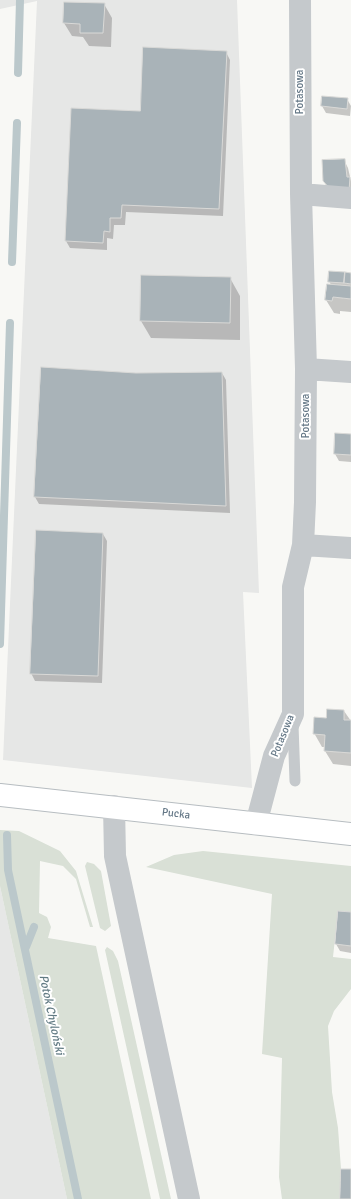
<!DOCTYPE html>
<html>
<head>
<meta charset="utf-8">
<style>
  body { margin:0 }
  canvas { display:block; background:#f8f8f5 }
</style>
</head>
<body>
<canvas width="351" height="1199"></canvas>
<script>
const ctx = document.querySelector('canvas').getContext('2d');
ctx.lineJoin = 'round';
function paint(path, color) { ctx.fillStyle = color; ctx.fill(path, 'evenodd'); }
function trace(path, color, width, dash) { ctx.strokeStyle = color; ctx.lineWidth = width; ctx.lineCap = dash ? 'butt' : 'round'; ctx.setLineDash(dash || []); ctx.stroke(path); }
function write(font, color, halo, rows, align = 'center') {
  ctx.font = font + ' Signika,sans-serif'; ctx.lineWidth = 4; ctx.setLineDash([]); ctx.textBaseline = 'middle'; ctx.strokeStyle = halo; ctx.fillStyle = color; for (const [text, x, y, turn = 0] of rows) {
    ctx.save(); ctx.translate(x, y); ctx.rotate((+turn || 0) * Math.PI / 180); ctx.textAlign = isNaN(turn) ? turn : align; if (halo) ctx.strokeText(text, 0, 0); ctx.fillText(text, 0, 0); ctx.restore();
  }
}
paint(new Path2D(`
  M0,0H237L259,593L243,592L252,788L3,760L37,1L0,9Z
  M0,886L67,1199H0Z`), '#e6e7e6');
paint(new Path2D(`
  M0,830L19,831L60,851L76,871L93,927H90L76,879L63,866L40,861L39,913L47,917L51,927L48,938L96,946L151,1199H67L0,886Z
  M203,851L351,866V912L338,911L333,957L351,959V989L334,1011L328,1026L332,1092L338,1128L341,1169L340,1199H282L279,1177L282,1058L262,1054L272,894L146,867L174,855Z
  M87,862L94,864L101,871L111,926L105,931L100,928L85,866Z
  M107,947L113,951L118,961L171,1199H160L105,950Z`), '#d9e0d6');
paint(new Path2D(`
  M104,4L112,18L111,47L89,46L83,37L72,36L64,23Z
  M226,52L230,60L223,216L126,212L125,225H114L113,239L107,238V250L70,248L66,241L141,112Z
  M347,99L351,106L350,116L326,113L322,106Z
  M344,160L348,168L351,181V198L328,189L324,181Z
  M351,274V312L340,311V314L334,313L326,300L331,285L329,281Z
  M230,278L240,296V340L151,338L141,321Z
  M222,373L226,380L230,513L39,504L35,497Z
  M336,434L351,435V462L339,461L335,454Z
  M103,534L107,541L102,683L35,681L31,673Z
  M344,711L351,721V766L333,764L325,751V747H322L314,733L327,719Z
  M351,913V953L340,951L336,944Z`), '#0003');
trace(new Path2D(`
  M18,73L20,0
  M12,262L17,123
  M0,644L10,323
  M7,835L8,870L78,1199
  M26,947L34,927`), '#bbc8cb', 8);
const building = new Path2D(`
  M64,2L105,3L103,33H80V24L63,23Z
  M143,47L227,51L219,209L122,205L121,218H110V232L104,231L103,243L65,241L71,108L140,111Z
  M322,96L348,98L347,109L321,106Z
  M345,159L347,177H350L349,191L331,190L323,181L322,160Z
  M329,271L345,272L344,283L328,282Z
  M345,272L351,273V284L344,283Z
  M141,275L231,277L230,323L140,321Z
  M327,284L351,286V299L333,297L332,301L325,300Z
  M41,367L136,373L222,372L226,506L34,497Z
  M335,433L351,434V455L334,454Z
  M36,530L103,533L98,676L30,674Z
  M327,709L344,710V720H351V753L324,751L325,735L313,734L314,717L326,718Z
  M338,911L351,912V946L335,944Z
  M341,1169H351V1199H340Z`);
paint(building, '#a9b3b8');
trace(building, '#d9d9d7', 1);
const secondary = new Path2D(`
  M0,795L351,834`);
trace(secondary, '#b7bdc1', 24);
trace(new Path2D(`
  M293,725L295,781`), '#c5c9cc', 11);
trace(new Path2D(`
  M301,194L351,198
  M306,369L351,372
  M303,545L351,548
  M114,806L115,856L189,1199
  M256,824L274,756L293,714V587L303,545L305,502L306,369L301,194L300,0`), '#c5c9cc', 22);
trace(secondary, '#fff', 22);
write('11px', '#657887', '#fff', [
  ["Potasowa",300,92,-90],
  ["Potasowa",306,416,-90],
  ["Potasowa",283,736,-68],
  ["Pucka",176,814,7]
]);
write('italic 12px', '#617a83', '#fff', [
  ["Potok Chyloński",51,1015,78]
]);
</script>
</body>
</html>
